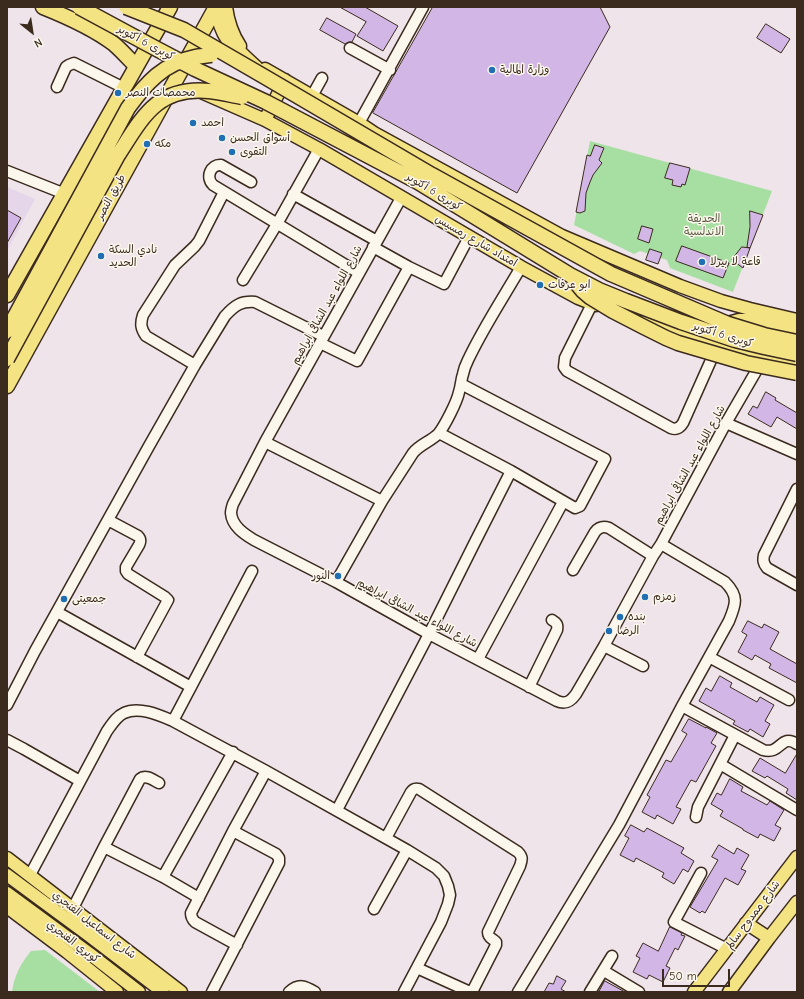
<!DOCTYPE html>
<html>
<head>
<meta charset="utf-8">
<style>
  body { margin:0 }
  #map { position:relative; width:804px; height:999px; overflow:hidden; background:#efe4ea; font-family:"Comic Neue",sans-serif }
  canvas { display:block }
  .frame { position:absolute; inset:0; border:8px solid #3b2a1e; pointer-events:none }
  .north { position:absolute; left:12px; top:12px; width:40px; height:40px; -webkit-text-stroke:3px #fbf7ec; paint-order:stroke; rotate:150deg; font-size:11px; font-weight:700; line-height:16px; text-align:center; color:#3b2a1e }
  .north::after { content:''; display:block; margin:auto; width:14px; height:18px; background:#3b2a1e; clip-path:polygon(50% 0,100% 100%,50% 72%,0 100%) }
  .scale { position:absolute; left:662px; top:969px; width:68px; height:18px; box-sizing:border-box; border:2px solid #3b2a1e; border-top:0; padding-left:5px; font-size:12px; line-height:14px; white-space:nowrap; color:#3b2a1e; -webkit-text-stroke:3px #fbf7ec; paint-order:stroke }
</style>
</head>
<body>
<div id="map">
<canvas width="804" height="999"></canvas>
<div class="frame"></div>
<div class="north">N</div>
<div class="scale">50 m</div>
</div>
<script>
const ctx = document.querySelector('canvas').getContext('2d');
ctx.lineJoin = 'round';
function paint(path, color) { ctx.fillStyle = color; ctx.fill(path, 'evenodd'); }
function trace(path, color, width, dash) { ctx.strokeStyle = color; ctx.lineWidth = width; ctx.lineCap = dash ? 'butt' : 'round'; ctx.setLineDash(dash || []); ctx.stroke(path); }
function write(font, color, halo, rows, align = 'center') {
  ctx.font = font + ' "Comic Neue","Playpen Sans Arabic",sans-serif'; ctx.lineWidth = 3; ctx.setLineDash([]); ctx.textBaseline = 'middle'; ctx.strokeStyle = halo; ctx.fillStyle = color; for (const [text, x, y, turn = 0] of rows) {
    ctx.save(); ctx.translate(x, y); ctx.rotate((+turn || 0) * Math.PI / 180); ctx.textAlign = isNaN(turn) ? turn : align; if (halo) ctx.strokeText(text, 0, 0); ctx.fillText(text, 0, 0); ctx.restore();
  }
}
paint(new Path2D(`
  M7,187L35,199L7,251Z`), '#e6d6e9');
paint(new Path2D(`
  M590,141L772,191L733,292L670,268L667,260L640,251L634,254L574,225Z
  M45,950L100,992H12C14,976 21,963 31,951Z`), '#a7dea2');
const building = new Path2D(`
  M340,7H365L398,26L383,51L357,36L366,22Z
  M433,7H600L610,27L517,193L373,113Z
  M327,18L356,34L352,42H349L345,44L320,30Z
  M766,24L790,39L781,53L757,38Z
  M595,145L604,148L599,160L602,163L593,175L590,182L586,193L585,211L580,213L576,212L587,155L590,156Z
  M670,163L690,168L685,185L682,184L681,187L672,185L673,180L665,178Z
  M7,210L21,218L7,243Z
  M750,211L763,215L750,248L747,247L750,227Z
  M642,226L653,229L649,243L638,239Z
  M682,246L729,263L723,278L676,261Z
  M742,247L750,248L743,268L732,260Z
  M650,249L662,253L658,264L646,260Z
  M766,392L776,398L775,400L797,413V429L777,417L771,427L748,414L753,406L757,408Z
  M748,621L762,628L764,624L779,632L770,649L797,664V683L769,668L771,664L755,655L752,660L738,652L747,635L742,632Z
  M720,676L732,683L730,687L757,702L760,697L774,705L765,721L770,724L763,737L750,729L748,732L733,724L735,721L699,701L706,688L711,691Z
  M689,719L706,728V727L717,733L711,743L716,746L696,782L691,780L676,807L681,809L673,824L657,815L655,819L642,812L650,797L647,795L666,760L671,762L687,734L682,731Z
  M797,754V800L786,793L788,789L767,776L765,778L752,771L760,758L785,773Z
  M730,779L743,787L741,791L767,805L770,801L784,810L775,825L781,828L774,841L760,834L758,838L743,830V829L720,816L723,811L711,804L717,793L721,795Z
  M631,825L644,832L647,828L684,848L681,853L694,861L688,872L683,869L674,884L662,877L664,873L636,858L634,862L620,855L629,838L625,836Z
  M719,845L734,854L737,848L749,855L741,869L746,871L738,885L725,878L705,913L702,911L700,913L690,907L718,860L712,857Z
  M670,927L682,933L681,935L685,936L678,950L675,948L666,966L670,968L663,982L649,975L647,979L633,972L640,958L636,956L643,943L658,951Z
  M557,976L566,981L561,989L566,992H544L549,983L553,984Z
  M605,981L625,992H599Z`);
paint(building, '#d2b7e6');
trace(building, '#3b2a1e', 1);
const minor = new Path2D(`
  M350,48L390,70
  M57,87L66,67L69,65L74,63L124,88
  M312,96L322,78
  M359,123L423,7
  M7,171L65,194
  M251,182L221,165C211,164 205,177 213,185L359,273
  M293,194L377,241
  M401,198L265,442L233,504C232,507 231,510 231,513C232,526 244,534 254,540L336,582L429,634L557,701C566,705 571,701 576,694L604,646L653,556L661,544L726,423L762,361
  M373,247L409,267L444,284L469,237
  M243,280L277,224L319,149
  M592,304L565,358L564,367L567,371L671,428C676,430 680,428 683,423L716,349
  M320,343L357,361L409,267
  M195,365L146,336C141,329 140,324 143,315L175,265L195,246L199,241L224,192
  M726,423L797,454
  M439,433L511,471L575,508L580,506L605,459L461,384
  M265,442L382,501
  M797,489L764,555C763,560 763,563 767,568L797,585
  M108,520L138,536C141,539 141,541 139,545L126,567V571L128,574L165,597L168,600L137,657
  M573,570L595,532C599,527 603,526 609,528L653,556
  M336,582L382,501L413,453C420,444 432,441 439,433C445,425 457,402 459,392C461,386 461,380 463,374C464,369 466,364 468,360C483,328 503,298 521,267
  M57,612L191,687
  M604,646L643,666
  M709,657L789,700
  M478,659L563,502
  M529,687L557,630C558,625 557,623 552,620
  M7,705L35,651L149,446L195,365L225,316C235,305 241,301 255,302L323,336
  M682,706L763,750C782,755 780,733 797,744
  M173,721L252,571
  M7,740L24,749L80,781
  M720,764L797,810
  M337,810L429,634L474,544L511,471
  M696,817L698,807L735,735
  M386,838L411,792C413,789 415,788 419,789L518,852C523,857 522,860 520,866L488,932C488,938 492,938 496,942V945L472,992
  M104,847L163,877L199,898
  M701,873L674,922L727,949
  M30,875L107,731C112,724 117,716 124,713C139,706 159,715 173,721L266,771L407,850L436,868L444,876L448,886L450,895L448,904L441,922L404,992
  M163,877L233,752
  M73,908L104,847L140,779C146,774 153,780 159,783
  M374,909L407,850
  M237,945L195,922C192,919 191,917 191,913L233,831L266,771
  M417,968L470,992
  M604,971L639,992
  M212,992L279,863V858L276,854L233,831
  M289,992C299,983 305,986 315,992
  M518,992L619,825L682,706L729,621C736,604 739,596 725,582L661,544
  M590,992L612,956`);
const major = new Path2D(`
  M226,7C228,22 232,34 240,46
  M265,69L359,123L374,133L562,236L680,286L721,301L750,309L797,320
  M201,92L265,120L319,149L521,267L578,298L596,305
  M265,120L285,80
  M639,319L717,345L763,358L797,364
  M7,858L181,992
  M7,875L87,934L163,992
  M7,893L90,954L139,992
  M7,907L67,952L117,992
  M746,923L769,938
  M694,992L797,857
  M729,992L769,938L797,902`);
const highway = new Path2D(`
  M43,7C68,17 93,28 114,44C122,51 129,59 136,66
  M217,7C221,38 234,48 256,68
  M7,295L170,7
  M728,324L739,321H757L797,328
  M7,386L216,7`);
trace(minor, '#3b2a1e', 13);
trace(major, '#3b2a1e', 15);
trace(highway, '#3b2a1e', 17);
trace(minor, '#fbf7ec', 10);
trace(major, '#f4e382', 12);
trace(highway, '#f4e382', 14);
const highwayBridge = new Path2D(`
  M79,7L155,48L195,69L266,102L418,182L570,275L599,290L626,301L681,322L735,340L764,347L797,354
  M126,7L184,30L265,77L432,175L611,274L728,324L764,335L797,342
  M574,280L583,291L590,297L613,311L644,327L666,338L678,343L746,363L797,373
  M7,331L128,108C146,83 164,63 195,57C200,56 206,56 211,55
  M7,359L118,155C142,118 157,86 209,91C220,92 231,95 242,97`);
trace(highwayBridge, '#3b2a1e', 17, []);
trace(highwayBridge, '#f4e382', 14);
for (const [x, y, r, color] of [
  [492,70,4,"#1f6fb2"],
  [118,93,4,"#1f6fb2"],
  [193,123,4,"#1f6fb2"],
  [222,138,4,"#1f6fb2"],
  [147,144,4,"#1f6fb2"],
  [232,152,4,"#1f6fb2"],
  [101,256,4,"#1f6fb2"],
  [702,262,4,"#1f6fb2"],
  [540,285,4,"#1f6fb2"],
  [338,576,4,"#1f6fb2"],
  [645,597,4,"#1f6fb2"],
  [64,599,4,"#1f6fb2"],
  [620,617,4,"#1f6fb2"],
  [609,631,4,"#1f6fb2"]
]) { const dot = new Path2D(); dot.arc(x, y, r, 0, 2 * Math.PI); ctx.fillStyle = color; ctx.fill(dot); trace(dot, '#fbf7ec', 1.5); }
write('11px', '#3b2a1e', '#fbf7ec', [
  ["كوبرى 6 أكتوبر",146,43,28],
  ["كوبرى 6 أكتوبر",434,192,31],
  ["طريق النصر",111,197,-61],
  ["امتداد شارع رمسيس",476,241,30],
  ["شارع اللواء عبد الشافى ابراهيم",327,305,-61],
  ["كوبرى 6 أكتوبر",723,335,17],
  ["شارع اللواء عبد الشافى ابراهيم",690,465,-61],
  ["شارع اللواء عبد الشافى ابراهيم",417,613,28],
  ["شارع ممدوح سالم",753,915,-53],
  ["شارع اسماعيل الفنجري",94,925,38],
  ["كوبري الفنجري",73,942,37]
]);
write('11px', '#3b2a1e', '#fbf7ec', [
  ["وزارة المالية",500,70],
  ["محمصات النصر",126,93],
  ["احمد",201,123],
  ["أسواق الحسن",230,138],
  ["مكه",155,144],
  ["التقوى",240,152],
  ["نادي السكة",109,250],
  ["الحديد",109,263],
  ["قاعة لا بيرلا",710,262],
  ["ابو عرفات",548,285],
  ["النور",330,576,"right"],
  ["زمزم",653,597],
  ["جمعيتى",72,599],
  ["بنده",628,617],
  ["الرضا",617,631]
], 'left');
write('11px', '#56573f', '#fbf7ec', [
  ["الحديقة",704,219],
  ["الاندلسية",704,232]
]);
</script>
</body>
</html>
